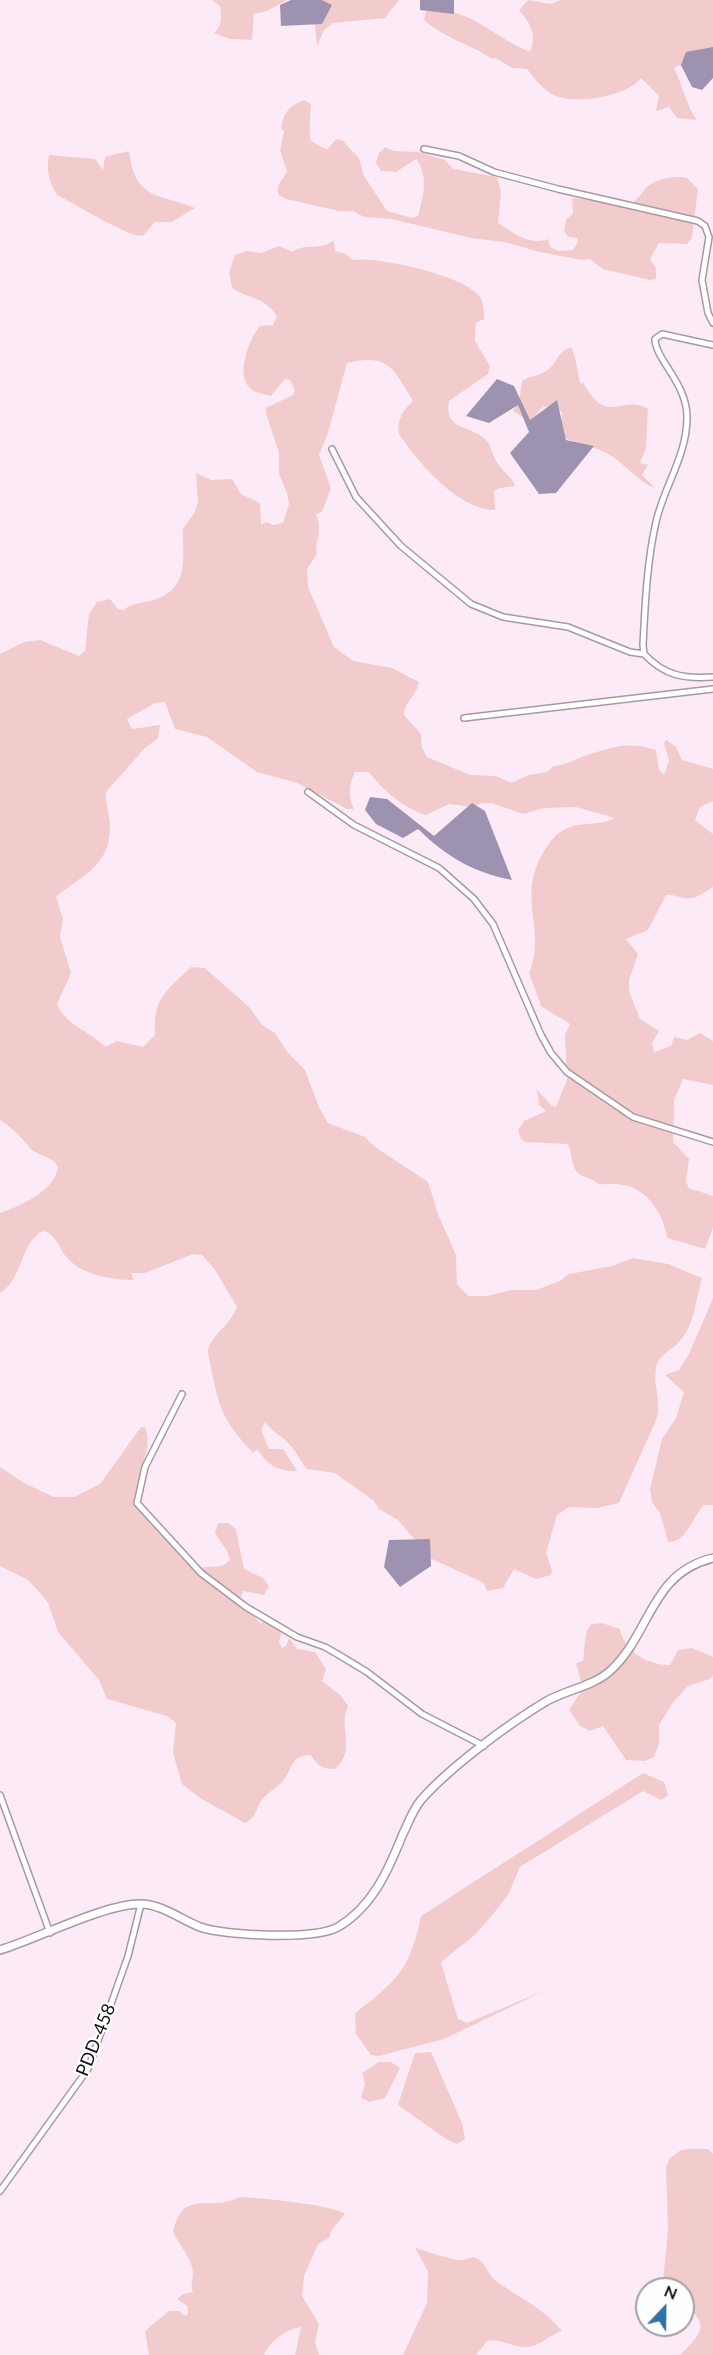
<!DOCTYPE html>
<html>
<head>
<meta charset="utf-8">
<style>
  body { margin:0 }
  #map { position:relative; width:713px; height:2355px; overflow:hidden; background:#fcebf6; font-family:Lato,sans-serif }
  canvas { display:block }
  .north { position:absolute; left:635px; top:2277px; width:60px; height:60px; box-sizing:border-box; background:#fefefe; border:2px solid #a19fa0; border-radius:50%; rotate:22deg; font-size:16px; font-weight:700; line-height:24px; text-align:center; color:#161114 }
  .north::after { content:''; display:block; margin:auto; width:21px; height:27px; background:#2f71a7; clip-path:polygon(50% 0,100% 100%,50% 72%,0 100%) }
</style>
</head>
<body>
<div id="map">
<canvas width="713" height="2355"></canvas>
<div class="north">N</div>
</div>
<script>
const ctx = document.querySelector('canvas').getContext('2d');
ctx.lineJoin = 'round';
function paint(path, color) { ctx.fillStyle = color; ctx.fill(path, 'evenodd'); }
function trace(path, color, width, dash) { ctx.strokeStyle = color; ctx.lineWidth = width; ctx.lineCap = dash ? 'butt' : 'round'; ctx.setLineDash(dash || []); ctx.stroke(path); }
function write(font, color, halo, rows, align = 'center') {
  ctx.font = font + ' Lato,sans-serif'; ctx.lineWidth = 4.5; ctx.setLineDash([]); ctx.textBaseline = 'middle'; ctx.strokeStyle = halo; ctx.fillStyle = color; for (const [text, x, y, turn = 0] of rows) {
    ctx.save(); ctx.translate(x, y); ctx.rotate((+turn || 0) * Math.PI / 180); ctx.textAlign = isNaN(turn) ? turn : align; if (halo) ctx.strokeText(text, 0, 0); ctx.fillText(text, 0, 0); ctx.restore();
  }
}
paint(new Path2D(`
  M212,0H287L267,11L254,14L252,40L230,39L214,33C222,25 222,18 220,6Z
  M297,0H399L385,18L333,23L324,30L317,46L314,16Z
  M528,0L550,4L561,0H713V50L686,69L679,65L674,68C683,85 685,104 697,120L677,118L669,107L656,111L659,96L641,78C629,96 570,107 550,93C542,88 533,77 527,69L512,68L496,58L492,59C470,44 444,38 424,20L426,10C471,7 491,36 530,52C537,35 531,24 519,10Z
  M304,100L311,104C310,111 309,135 311,141L327,150L336,139L342,140L359,158L364,176L387,211L412,218L418,216C423,198 429,175 416,159L396,172L381,171L376,163L379,153L385,147L394,151L418,152L445,160L453,169L497,177L501,191L498,223C514,233 529,246 548,239L550,247L559,251L573,250L578,242L577,238L568,237L564,231L566,220L573,213L572,198L598,201L611,198L628,206C637,201 639,196 645,189C653,179 675,175 687,178L698,189L692,238L687,244L659,243L650,259L656,268V279L650,280L603,269L590,259L582,260L540,252L504,242L471,238L392,219L364,217L353,211H339L286,199L279,195C275,184 283,180 287,172L280,150L284,131L281,128C283,113 290,105 304,100Z
  M129,151C135,201 159,193 195,208L172,222H155L143,236C127,237 74,203 57,195C49,181 46,171 49,155L95,159L103,170L105,157Z
  M334,240L335,251L346,254L353,260C377,256 467,276 480,297C484,304 484,311 484,319L476,323L475,341L490,366L488,374L449,401C443,430 470,425 485,439C492,445 492,456 498,464C503,473 512,476 515,486L500,488L494,491L495,510C458,510 418,462 399,434C396,421 403,410 413,401C393,369 390,353 347,363L328,433L319,455L331,488L322,512L316,514C324,535 314,540 317,554L307,569L308,587L334,647L353,661L392,668L419,682C417,695 405,701 404,715L421,734L422,748L427,757L470,775L496,776L512,783L528,775L547,772L553,766C567,765 568,762 579,758C607,748 628,740 656,750L659,770L664,775L669,760L664,743L666,740L676,747L682,760L713,769V801L700,807L695,820L713,834V887C704,892 697,900 685,898C678,898 674,894 666,895L648,930L626,939L638,954L629,980V991L640,1019L659,1031L652,1043L654,1052L671,1046L674,1037L687,1040L700,1033L713,1041V1085L683,1079L674,1100L673,1142L689,1159L686,1182L689,1188L713,1196V1227L705,1249L667,1238C664,1215 648,1189 623,1185C615,1183 607,1185 598,1184C593,1177 583,1179 577,1172C571,1165 572,1152 568,1144L525,1142L521,1139L518,1130L524,1121L546,1111L539,1105L537,1090L552,1106L556,1107L567,1080L565,1035L570,1024L541,1006L529,973C548,929 514,895 546,848C551,841 555,835 562,831C578,820 599,827 615,818L576,807L544,808L523,814L492,803H482L472,807L449,804L426,815C405,809 382,790 369,772H355C349,784 348,797 354,809H347L297,783L257,772L207,737L175,729L165,702L155,703L127,719L132,729L160,725L158,738L144,749L106,792C105,804 110,814 110,825C111,866 83,874 56,897L63,919L60,937L71,973L57,1004C66,1025 90,1032 106,1047L117,1041L143,1047L155,1035C152,999 167,990 191,967L205,968L249,1007L262,1025L275,1033L288,1053L305,1070L319,1107L328,1123L365,1137L375,1147L428,1182L438,1214L456,1255L457,1284L468,1296H487L511,1290H536L560,1281L569,1274L612,1266L633,1258L668,1264L702,1278C696,1299 694,1328 678,1343C670,1351 658,1356 656,1367C653,1385 661,1401 657,1418L619,1503L597,1508L569,1507L557,1515L546,1553L552,1570L551,1575L536,1579L514,1569L503,1588L487,1591L484,1583L430,1558L398,1520L379,1509L374,1501L335,1473L307,1469C300,1461 297,1453 290,1445C284,1437 272,1432 265,1422L261,1430L269,1449H283L297,1471C278,1471 268,1466 257,1449L253,1453C222,1420 218,1406 210,1362C209,1355 206,1351 210,1344C218,1330 232,1322 237,1307L215,1270L202,1255L193,1254L145,1273H131L134,1280C112,1280 83,1275 68,1259C59,1250 57,1234 43,1231C20,1242 23,1280 0,1293V1213C20,1206 55,1191 58,1167C51,1155 40,1157 31,1149C21,1137 14,1129 0,1120V654L24,642L40,640L79,656L85,651L89,614L97,602L110,599L118,609L123,610C132,603 143,603 154,600C191,588 182,558 183,528L194,514L198,502L196,473L211,480L232,479L241,494L260,503L261,525L266,522L273,525L283,523L289,504L287,493L279,474V453L266,413V408L293,395L295,390L290,380L285,379L271,396C265,394 256,393 252,390C234,377 249,339 260,326L273,325L277,316C262,295 252,301 232,288L229,272L235,255L247,251L261,253L279,246L292,252C307,242 318,252 334,240Z
  M571,347C577,359 577,372 581,385L583,382C607,428 621,393 648,409L646,448L640,463L648,465L642,475L655,488C636,481 627,465 610,455C596,447 580,444 565,438L561,428L562,412L554,406L543,407L529,422L513,411L519,402L522,381C531,375 542,376 550,368C559,359 558,352 571,347Z
  M713,1298V1505H704C692,1517 687,1543 668,1542L660,1513L652,1502L650,1489L662,1439L676,1418L684,1392L665,1375L679,1370L689,1354Z
  M141,1427H145C154,1448 137,1470 137,1492C137,1505 146,1516 152,1526L165,1530L195,1568L222,1566L230,1560L227,1551L215,1533L218,1523H228L236,1529L244,1569L263,1578L269,1586L264,1595L243,1591L240,1600L260,1623L267,1620L279,1626L282,1632L279,1641L282,1648L286,1646L289,1638L297,1649L315,1652L326,1669L322,1681L340,1695L348,1706C337,1732 358,1747 335,1769C323,1769 317,1766 311,1755C289,1755 294,1769 282,1782C276,1789 266,1793 261,1801C255,1811 256,1818 245,1823L200,1798L182,1784L173,1753L176,1723L167,1716L107,1699L99,1680L58,1632L48,1603L42,1595L28,1580L0,1566V1467L24,1483L54,1497H74L100,1484Z
  M602,1623L620,1629C625,1652 647,1665 670,1665L678,1650L692,1648L713,1657V1675L710,1679L688,1686L674,1701L659,1725V1744L654,1757L645,1761L626,1760L603,1726L590,1731L580,1726L569,1710L583,1689L576,1663L583,1661L586,1632L591,1624Z
  M643,1773L664,1782L668,1795L661,1800L643,1791L520,1867L508,1895L494,1913L476,1934L441,1962L458,2019L467,2023L546,1990L444,2039L379,2056L371,2055L356,2034L355,2013C397,1981 410,1969 421,1916Z
  M431,2052L462,2123L465,2139L457,2144L446,2139L398,2105L415,2053Z
  M379,2062H391L400,2068L385,2098L370,2102L361,2098L365,2083L362,2073Z
  M689,2149H708L713,2154V2355H680C699,2336 713,2324 683,2305V2289H666L663,2282L668,2229L666,2167L670,2158L681,2150Z
  M242,2197C260,2198 335,2205 345,2214L332,2229L329,2238L318,2244L304,2276L302,2296L319,2324L315,2343L319,2355H295L301,2327C286,2329 270,2341 264,2355H149L145,2331L169,2311H179L185,2316L188,2314L187,2306L177,2299L183,2294L193,2292C190,2283 193,2281 193,2273C192,2257 178,2245 173,2231C181,2201 192,2203 219,2203C226,2203 235,2198 242,2197Z
  M415,2247C419,2250 454,2260 460,2260C466,2260 472,2255 478,2259C485,2262 488,2275 495,2280C519,2299 542,2306 562,2331C550,2334 541,2346 528,2347C513,2348 501,2338 487,2341L476,2355H403L427,2303L428,2272Z`), '#f2cccd');
paint(new Path2D(`
  M291,0H322L332,5L322,24L281,26L280,5Z
  M420,0H454V14L420,10Z
  M713,47V78L702,90L692,87L681,65L686,52Z
  M497,379L514,386L530,420L557,400L566,440L594,446L556,493L539,494L510,453L529,432L518,405L489,423L466,416Z
  M370,797L387,799L434,836L472,803L485,811L512,880C472,872 447,857 418,829L403,838L376,824L365,810Z
  M430,1539L431,1566L400,1587L384,1567L389,1540Z`), '#9e92b1');
const minor = new Path2D(`
  M424,149L459,156L494,172L558,189L698,221L705,226L709,237L702,280L708,313L713,323
  M713,345L662,334L655,339C655,359 687,383 687,417C687,456 664,486 656,522C647,561 645,605 643,645L644,654C665,676 684,679 713,677
  M332,449L356,497L401,546L471,604L503,617L568,627L630,652L644,654
  M464,718L713,689
  M308,792L354,825L439,868L474,899L493,924L541,1035L551,1053L567,1072L633,1117L713,1142
  M182,1394L145,1467L137,1503L201,1573L246,1607L297,1637L325,1647L339,1655L367,1672L422,1714L484,1746
  M0,1795L50,1933
  M0,2191L88,2069L128,1956L141,1904`);
const tertiary = new Path2D(`
  M0,1950C39,1938 104,1904 141,1904C161,1904 182,1920 200,1927C226,1936 315,1940 338,1927C372,1907 388,1871 402,1836C408,1824 412,1811 421,1800C450,1767 507,1725 545,1702C565,1690 592,1687 610,1671C651,1634 650,1573 713,1558`);
trace(minor, '#a898a2', 8);
trace(tertiary, '#a898a2', 10);
trace(minor, '#fff', 5);
trace(tertiary, '#fff', 7);
write('18px', '#161114', '#fefefe', [
  ["PDD-458",96,2040,-68]
]);
</script>
</body>
</html>
